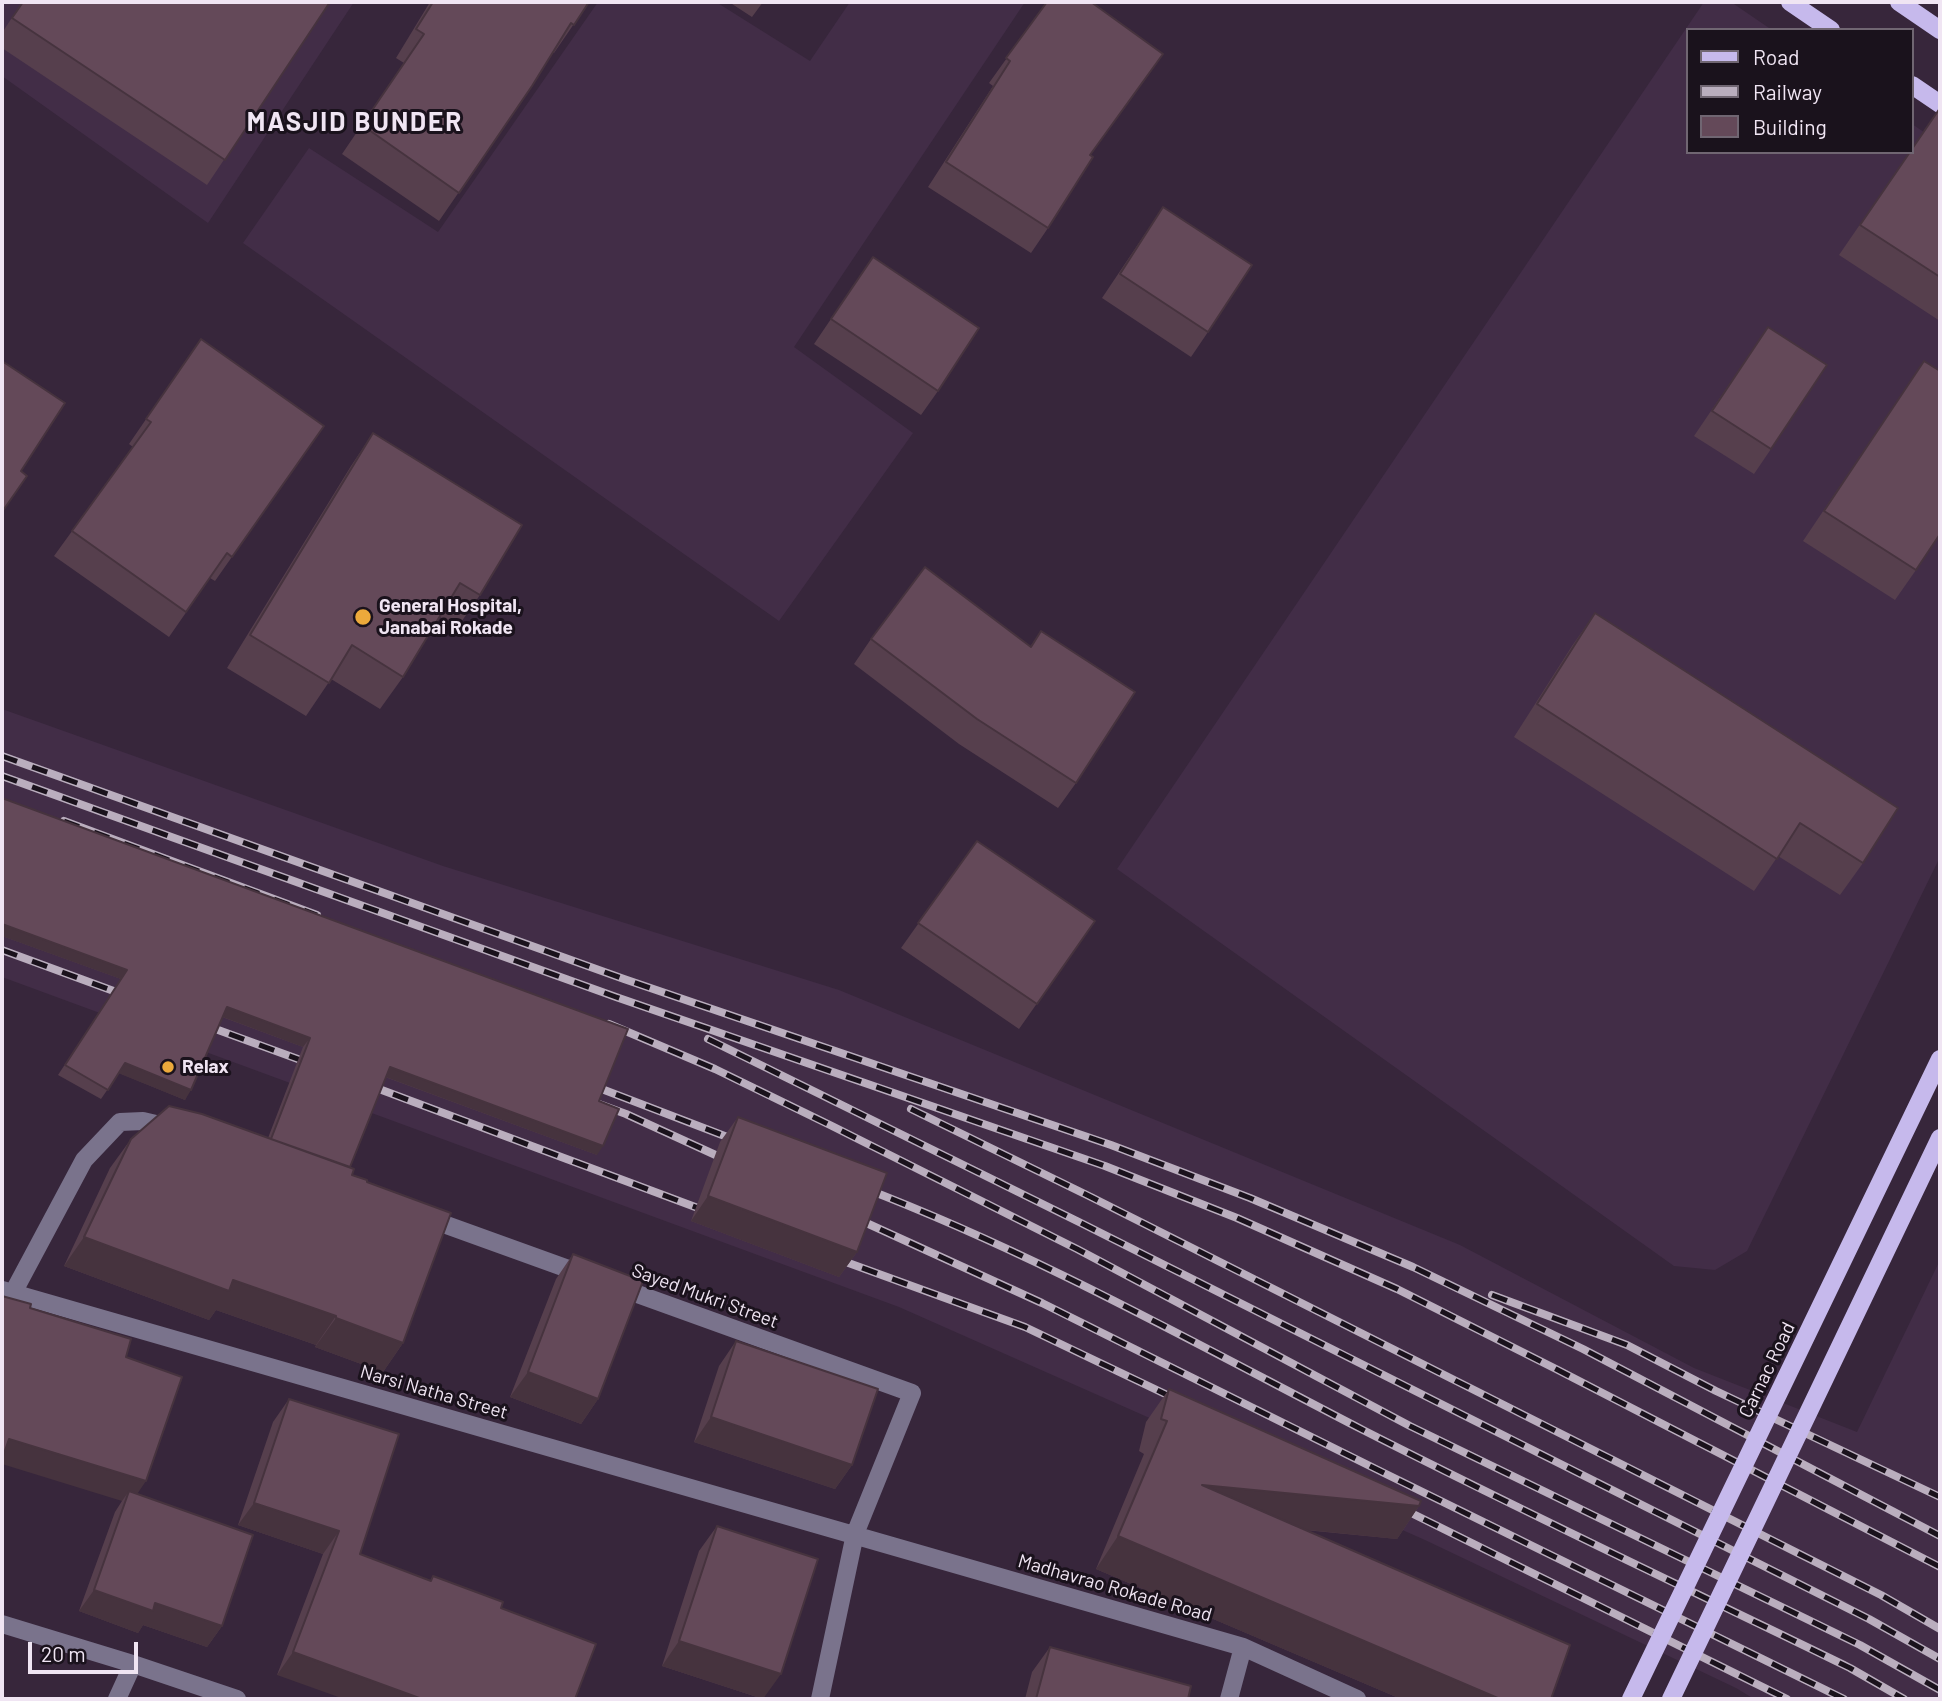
<!DOCTYPE html>
<html>
<head>
<meta charset="utf-8">
<style>
  body { margin:0 }
  #map { position:relative; width:1942px; height:1701px; overflow:hidden; background:#37263b; font-family:Barlow,sans-serif }
  canvas { display:block }
  .frame { position:absolute; inset:0; border:4px solid #f0e5f3; pointer-events:none }
  .legend { position:absolute; left:1686px; top:28px; width:228px; height:126px; box-sizing:border-box; background:#1a121c; border:2px solid #706672; margin:0; padding:9px 12px; list-style:none; font-size:21px; color:#f0e5f3 }
  .legend li { display:flex; align-items:center; gap:14px; height:35px }
  .legend b { width:35px; border:2px solid #706672 }
  .scale { position:absolute; left:28px; top:1642px; width:110px; height:32px; box-sizing:border-box; border:4px solid #f0e5f3; border-top:0; padding-left:9px; font-size:21px; line-height:24px; white-space:nowrap; color:#f0e5f3; -webkit-text-stroke:5px #1a121c; paint-order:stroke }
</style>
</head>
<body>
<div id="map">
<canvas width="1942" height="1701"></canvas>
<div class="frame"></div>
<ul class="legend">
<li><b style="height:9px;background:#c6b9ec"></b>Road</li>
<li><b style="height:9px;background:#baaebe"></b>Railway</li>
<li><b style="height:19px;background:#644959"></b>Building</li>
</ul>
<div class="scale">20 m</div>
</div>
<script>
const ctx = document.querySelector('canvas').getContext('2d');
ctx.lineJoin = 'round';
function paint(path, color) { ctx.fillStyle = color; ctx.fill(path, 'evenodd'); }
function trace(path, color, width, dash) { ctx.strokeStyle = color; ctx.lineWidth = width; ctx.lineCap = dash ? 'butt' : 'round'; ctx.setLineDash(dash || []); ctx.stroke(path); }
function write(font, color, halo, rows, align = 'center') {
  ctx.font = font + ' Barlow,sans-serif'; ctx.lineWidth = 6; ctx.setLineDash([]); ctx.textBaseline = 'middle'; ctx.strokeStyle = halo; ctx.fillStyle = color; for (const [text, x, y, turn = 0] of rows) {
    ctx.save(); ctx.translate(x, y); ctx.rotate((+turn || 0) * Math.PI / 180); ctx.textAlign = isNaN(turn) ? turn : align; if (halo) ctx.strokeText(text, 0, 0); ctx.fillText(text, 0, 0); ctx.restore();
  }
}
paint(new Path2D(`
  M2,2H354L208,223L2,76Z
  M598,2H716L810,61L850,2H1025L794,347L913,433L779,621L243,243L309,148L438,232Z
  M1704,2H1731L1772,30H1688V152H1912V124L1940,143V857L1747,1251L1715,1270L1674,1266L1117,869Z
  M2,709L443,866L839,990L1460,1245L1694,1368L1857,1432L1940,1260V1699H1754L1736,1688L1425,1540L899,1307L2,977Z`), '#422d47');
trace(new Path2D(`
  M427,1218L585,1275
  M618,1287L912,1393L855,1534L820,1699
  M2,1290L1243,1647L1357,1699
  M13,1293L84,1160L120,1122L143,1121L173,1128
  M2,1624L133,1664L237,1699
  M117,1699L133,1664
  M1229,1699L1243,1647`), '#7a738c', 18);
trace(new Path2D(`
  M1790,2L1831,30
  M1899,2L1940,30
  M1912,85L1940,104`), '#c6b9ec', 18);
const rail = new Path2D(`
  M2,756L624,979L1111,1145L1250,1198L1413,1267L1583,1349L1940,1536
  M2,776L616,997L1105,1166L1237,1218L1397,1289L1556,1369L1940,1567
  M64,821L317,915
  M2,950L130,997
  M199,1023L317,1066
  M609,1024L715,1069L832,1126L1077,1249L1410,1426L1860,1645L1940,1690
  M708,1039L1081,1223L1869,1619L1940,1659
  M363,1083L714,1214
  M586,1083L743,1143
  M599,1104L626,1114L733,1163
  M911,1109L1093,1198L1881,1595L1940,1629
  M861,1187C1035,1253 1198,1345 1363,1430C1524,1512 1688,1589 1850,1668L1904,1699
  M851,1216L1042,1303L1386,1474L1844,1699
  M832,1257L1025,1327L1184,1403
  M1492,1295L1627,1345L1716,1391L1940,1497
  M1395,1505L1787,1699`);
trace(rail, '#baaebe', 8);
trace(rail, '#1a121c', 5, [16]);
trace(new Path2D(`
  M1631,1699L1940,1059
  M1671,1699L1940,1138`), '#c6b9ec', 18);
paint(new Path2D(`
  M22,2H330L207,185L2,48V33Z
  M430,2H589L554,53H553L532,86L439,221L342,154L404,63L396,58Z
  M729,2H763L752,17Z
  M1047,2L1090,155L1048,228L1031,253L928,187L993,86L989,83Z
  M1940,108V321L1839,255Z
  M1163,207L1208,332L1191,357L1102,298Z
  M873,257L938,391L921,415L814,344Z
  M1768,327L1771,449L1754,474L1694,436Z
  M201,339L324,426L215,581L210,578L169,637L54,556L133,447L129,444Z
  M1924,361L1916,570L1895,600L1803,541Z
  M373,433L480,595L457,628L440,617L403,677L380,709L331,679L306,716L227,668L351,466Z
  M1595,613L1863,863L1840,895L1778,856L1754,891L1514,737L1572,646Z
  M1041,631L1076,783L1058,808L959,744L854,664L871,639L1030,647Z
  M2,798L599,1101L597,1155L385,1077L349,1167L352,1175L367,1182L403,1343L383,1372L315,1347L316,1345L216,1310L209,1320L64,1266L110,1168L131,1139L268,1138L303,1047L222,1017L185,1100L119,1073L101,1099L58,1075L121,979L2,936Z
  M977,841L1095,921L1019,1029L901,948Z
  M738,1117L857,1252L839,1277L691,1221L720,1142Z
  M573,1254L598,1399L581,1424L510,1397L556,1279Z
  M30,1308L126,1357L138,1494L222,1626L207,1647L143,1625L138,1633L79,1611L115,1512L122,1501Z
  M736,1341L852,1465L835,1489L694,1442L719,1366Z
  M1169,1389L1419,1506L1397,1539L1305,1530L1551,1699H1401L1096,1569L1144,1454L1139,1451L1146,1422Z
  M289,1399L360,1554L430,1581L433,1576L503,1602L277,1675L323,1554L238,1525L273,1422Z
  M717,1526L763,1699L662,1666L699,1551Z
  M1050,1647L1188,1699H1025L1032,1672Z`), '#563f4d');
paint(new Path2D(`
  M2,924L127,970L121,979L2,936Z
  M227,1007L310,1038L303,1047L220,1016Z
  M125,1063L191,1090L185,1100L118,1073Z
  M390,1067L603,1146L597,1155L383,1076Z
  M708,1196L857,1252L839,1277L691,1221Z
  M84,1237L233,1280L336,1316L316,1345L216,1310L209,1320L64,1266Z
  M336,1318L403,1343L383,1372L315,1347Z
  M528,1372L598,1399L581,1424L510,1397Z
  M711,1417L852,1465L835,1489L694,1442Z
  M9,1439L146,1481L131,1503L129,1491L122,1501L2,1464V1450Z
  M1202,1485L1419,1506L1397,1539L1179,1517Z
  M254,1503L339,1531L323,1554L238,1525Z
  M1118,1536L1500,1699H1401L1096,1569Z
  M94,1590L155,1603L222,1626L207,1647L143,1625L138,1633L79,1611Z
  M679,1641L781,1674L763,1699L662,1666Z
  M293,1652L422,1699H344L277,1675Z`), '#46333e');
const building = new Path2D(`
  M23,2H330L225,160L12,18Z
  M433,2H589L574,25L571,23L532,86L459,193L362,125L424,34L416,29Z
  M1047,2H1091L1163,54L1090,155L1093,157L1048,228L946,162L1010,61L1006,58Z
  M1940,108V277L1860,225L1910,152H1912V149Z
  M1163,207L1252,265L1208,332L1120,274Z
  M873,257L979,328L938,391L831,319Z
  M1768,327L1827,365L1771,449L1712,411Z
  M201,339L324,426L232,557L227,553L186,612L72,531L151,422L146,419Z
  M2,361L65,403L21,471L27,476L2,512Z
  M1924,361L1940,371V534L1916,570L1824,511Z
  M373,433L522,525L480,595L460,583L403,677L352,645L329,683L250,635Z
  M925,567L1031,647L1041,631L1135,692L1076,783L977,719L871,639Z
  M1595,613L1898,808L1863,863L1800,823L1777,859L1537,704Z
  M2,798L628,1029L599,1101L619,1109L603,1146L390,1067L350,1167L271,1139L310,1038L227,1007L191,1090L125,1063L108,1090L65,1065L127,970L2,924Z
  M977,841L1095,921L1037,1004L918,923Z
  M169,1106L202,1114L354,1169L352,1175L367,1180V1182L451,1213L403,1343L336,1318V1316L233,1280L229,1291L84,1237L131,1139Z
  M738,1117L887,1173L857,1252L708,1196Z
  M573,1254L643,1281L598,1399L528,1372Z
  M2,1296L31,1304L30,1308L131,1339L126,1357L182,1377L146,1481L9,1439L2,1459Z
  M736,1341L878,1389L852,1465L711,1417Z
  M1169,1389L1421,1501L1419,1506L1202,1485L1570,1645L1551,1699H1500L1118,1536L1167,1421L1161,1419Z
  M289,1399L399,1434L360,1554L431,1581L433,1576L503,1602L501,1608L596,1644L575,1699H422L293,1652L339,1531L254,1503Z
  M129,1491L253,1535L222,1626L155,1603L153,1611L94,1590Z
  M717,1526L818,1559L781,1674L679,1641Z
  M1050,1647L1191,1686L1188,1699H1036Z`);
paint(building, '#644959');
trace(building, '#46333e', 2);
for (const [x, y, r, color] of [
  [363,617,9,"#eca93b"],
  [168,1067,7,"#eca93b"]
]) { const dot = new Path2D(); dot.arc(x, y, r, 0, 2 * Math.PI); ctx.fillStyle = color; ctx.fill(dot); trace(dot, '#1a121c', 2.5); }
write('bold 19px', '#f0e5f3', '#1a121c', [
  ["General Hospital,",379,606],
  ["Janabai Rokade",379,628],
  ["Relax",182,1067]
], 'left');
write('19px', '#f0e5f3', '#1a121c', [
  ["Sayed Mukri Street",705,1296,20],
  ["Carnac Road",1767,1370,-64],
  ["Narsi Natha Street",434,1392,16],
  ["Madhavrao Rokade Road",1115,1588,16]
]);
ctx.letterSpacing = '2px';
write('bold 26px', '#f0e5f3', '#1a121c', [
  ["MASJID BUNDER",355,122]
]);
ctx.letterSpacing = '0px';
</script>
</body>
</html>
